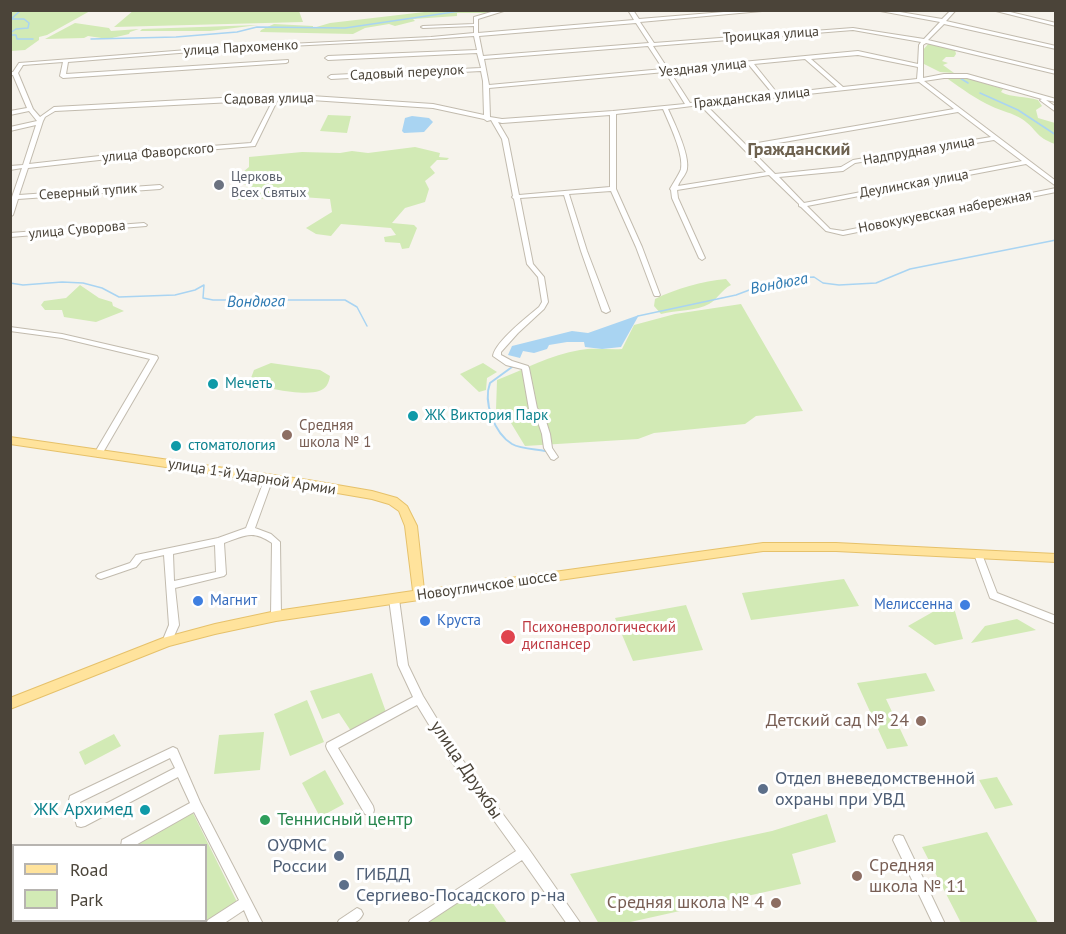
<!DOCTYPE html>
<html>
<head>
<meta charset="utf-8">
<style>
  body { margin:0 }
  #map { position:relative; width:1066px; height:934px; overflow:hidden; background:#f6f3ec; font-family:"PT Sans",sans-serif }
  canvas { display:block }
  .frame { position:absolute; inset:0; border:12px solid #4b4439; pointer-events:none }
  .legend { position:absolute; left:12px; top:844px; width:195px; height:78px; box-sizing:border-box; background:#fff; border:2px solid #b7b4b0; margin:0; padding:8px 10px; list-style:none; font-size:18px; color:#4b4439 }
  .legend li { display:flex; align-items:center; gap:12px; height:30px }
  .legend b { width:30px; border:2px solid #b7b4b0 }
</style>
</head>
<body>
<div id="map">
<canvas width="1066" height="934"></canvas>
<div class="frame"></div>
<ul class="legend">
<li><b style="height:8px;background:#ffe39c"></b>Road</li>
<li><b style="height:16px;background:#d2eab5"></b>Park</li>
</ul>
</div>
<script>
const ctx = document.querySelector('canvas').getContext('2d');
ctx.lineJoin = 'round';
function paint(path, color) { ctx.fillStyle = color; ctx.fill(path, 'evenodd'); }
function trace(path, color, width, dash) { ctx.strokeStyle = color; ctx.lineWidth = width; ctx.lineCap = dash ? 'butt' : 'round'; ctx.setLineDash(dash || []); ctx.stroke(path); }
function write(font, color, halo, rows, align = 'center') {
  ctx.font = font + ' "PT Sans",sans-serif'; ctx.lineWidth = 6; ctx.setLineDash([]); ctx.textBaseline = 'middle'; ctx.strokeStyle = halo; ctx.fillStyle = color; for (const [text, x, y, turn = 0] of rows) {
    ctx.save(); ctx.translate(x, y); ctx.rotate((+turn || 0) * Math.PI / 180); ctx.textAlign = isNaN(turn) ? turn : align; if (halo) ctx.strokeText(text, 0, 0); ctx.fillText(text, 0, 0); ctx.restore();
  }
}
paint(new Path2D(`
  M11,10H90V11L47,35L39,37V40L25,50L11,51Z
  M134,10L299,11L303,22L114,27Z
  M433,11H494L486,13H457V16L413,19L415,21L395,26L389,24L365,28L353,34L260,32L261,30L274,24L313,26V28L330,23Z
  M75,23L109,28L111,31L139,29L130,32L129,34L108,39L88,36L84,38L45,39Z
  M258,25L210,31H140L142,29Z
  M929,43L955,50L956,54L954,57H946L942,61L948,63L943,65L954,73L940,72L924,64L923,50Z
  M967,78L1003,89L1001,92C1012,98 1026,96 1038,100L1042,106L1036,110L1038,118L1055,123V144C1035,137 1038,130 1022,119C1013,113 1001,111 991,106C976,99 962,89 948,79Z
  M328,115L351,116L347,133L320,131Z
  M415,147L440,153L439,157L449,158L447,160H437L430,167L435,173L425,181L429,189L425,202L405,208L392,223L414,225L417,228L409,248L402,249L400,243L385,242L384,237L396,235L391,228L341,224L331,236L316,234L306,228L332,212L330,199L302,197L239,200L234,197L244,195L247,186L244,184L249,179L243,172L249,167V157L302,152L340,153L352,151L368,153Z
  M726,279L731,285C721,290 718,299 709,304C697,311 676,310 661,314L654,306L655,299C675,289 703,281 726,279Z
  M80,285L99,298L112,302L113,306L124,311L96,322L64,317L62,310H45L41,305L44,301L66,298Z
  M741,304L803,411L756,416L745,424L654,433L638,439L525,446L511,423L496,410L497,380C525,369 550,355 580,350C594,347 608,350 622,349L634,325L675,314Z
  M271,363L320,370L330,376C329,383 326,389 319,391C307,396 262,389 252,382L251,378L254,370Z
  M483,363L497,372L487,378L486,390L479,392L460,374Z
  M844,579L859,606L751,620L742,593Z
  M952,601L963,639L935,645L908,626Z
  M686,605L703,650L633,661L615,618Z
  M1017,619L1036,630L971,643L985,626Z
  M372,673L386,712L351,731L339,713L322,719L310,691Z
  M926,673L935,691L886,699L908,746L887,749L857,683Z
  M307,700L324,742L290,756L274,714Z
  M264,732L260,770L214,774L219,735Z
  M114,734L121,746L85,765L79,752Z
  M325,770L344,804L320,817L302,783Z
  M997,777L1013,805L995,809L979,780Z
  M193,813L237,902L203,923H168L166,921L206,920V846H134Z
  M827,814L836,842L792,854L801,884L626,923L599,924L570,874L772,831Z
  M987,832L1038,923H961L922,847Z
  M470,891L475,898L485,892L507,923L423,924Z`), '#d2eab5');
paint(new Path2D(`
  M412,116L429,118L433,122L424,132L404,133L402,131L405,118Z
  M639,315L621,347L602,349L585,347L584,342H567L549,345L547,349L534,353L523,351L520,358L508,355L512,346L572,331L588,333Z`), '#a9d4f2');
trace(new Path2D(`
  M10,33L16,29L28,28L29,23L24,19H11L20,11L26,10
  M10,35H16L17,39H33
  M91,39L176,37L237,32L257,27L345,28L467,10
  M960,78L968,83
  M980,93L1018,110L1056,135
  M10,283L23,285L62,282L83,283L102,288L119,297L175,295L195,290L204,285L203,298L213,300H345L357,307L367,326
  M638,316L736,295L752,289L777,288L795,278L814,277L823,283L839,285L876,283L910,269L1056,240`), '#a9d4f2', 1.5);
trace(new Path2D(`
  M512,367L490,383C483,402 494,433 512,444C521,449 534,449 545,451`), '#a9d4f2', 2);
const minor = new Path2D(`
  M498,10H507L478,19V33L634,20L628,10H633L639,19L748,10H773L640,22L654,43L853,28L924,39L940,22L875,10H888L942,19L951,10H956L946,21L1056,46V49L944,24L928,40L1056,71V74L926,43L923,45V78L944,74H967L1056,99V102L1046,100L1056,107V112L1041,101L1040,100L1042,99L967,78H944L924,81L1056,181V186L1026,164L807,206L830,229L843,231L1056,188V192L843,235L826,231L801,207L799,206V204L769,175L677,190L678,198L705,258L702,260L699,258L672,198L671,190L670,189C672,185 680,173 681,169C684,154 669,123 663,109L616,114V189L642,247L660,295L659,296H655L654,295L636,247L611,191L569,194L587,251L610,311L606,313L602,311L581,251L564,195L520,198L533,264L544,277L548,302L544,309L518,333L501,352V355L512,361L528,366L529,368L537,408L545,418L550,434L552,448L558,457L554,460L551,459L544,448L542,434L537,419L529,409L522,369L506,365L493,356C495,342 527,317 539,307L542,302L538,277L527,264L514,199L512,197L513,196L502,139L491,120L487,121L484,119L433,108L296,99H278L255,146L144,155L28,168L19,195L160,185L163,187L160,189L18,199L13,215L10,217L12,197L22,168L10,170V166L23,165L36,125L10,131V127L37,121L29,111L10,115V111L27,108L13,75H10V72H13L19,63L278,43L289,44L431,37L474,33V26L423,28L421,27L423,26L474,24V17ZM636,23L649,43L483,56L479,36ZM853,30L921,42L919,45L918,64L858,51L668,69L653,46ZM474,36L477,50L328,56L325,58L328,60L477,53L481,68L331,75L328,77L331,79L481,71L483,81L484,115L433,104L296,95H277L54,107L40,117L33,109L18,73L23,65L63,62L60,76L63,78L286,63L288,62V60L66,74L68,62L278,45L289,46L431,39ZM648,46L663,69L489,85L484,59ZM858,55L918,67L917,79L843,87L811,59ZM805,59L837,87L778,94L754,64ZM749,65L773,94L690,103L670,72ZM665,72L685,104L613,111L502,119L490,117L489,88ZM919,82L954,109L746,145L706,105ZM273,100L251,143L144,151L29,164L43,121L45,117L55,111ZM700,105L766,172L678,186C680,180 686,175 687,169C690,155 674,122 668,109ZM958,112L991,137L853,160L841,167L775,174L749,148ZM610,115V187L519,195L508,139L498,122L502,123ZM994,140L1022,161L804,203L779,177L843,171L855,163Z
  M992,10H1002L1056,23V26Z
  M144,223L147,225L146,226L10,237V233Z
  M10,327L62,334L157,356L158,358L101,456L98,457L94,454L150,359L62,338L10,331Z
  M269,475L273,478L255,528L271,534L280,542L281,616L279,619L276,620L273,619L271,616L272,543C252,529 244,536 224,543L226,574L224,576L175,588L179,625L170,645L167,646L164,645L162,642L169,625L164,555L142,560L136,567L101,579L98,578L96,576L98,574L130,563L136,555L218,538L246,528L265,478ZM215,545L216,572L174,581L173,554Z
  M978,551L981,552L982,554L997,593L1056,616V624L990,598L974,554L975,552Z
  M394,595L397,596L399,599L408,665L423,696L459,755L528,848L581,924H567L522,860L425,924H408L410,920L516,851L451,761L417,705L338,748L373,806L374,810L373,814L369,815L365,814L327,749L326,746L327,743L413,697L398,665L389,599L391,596Z
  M173,747L177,749L200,802L263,924H250L244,910L223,924H206L208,920L239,900L194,812L134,846H121L122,840L190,803L178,777L85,826L81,827L77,826L69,800L70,796ZM170,758L175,768L84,815L80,802Z
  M899,835L903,836L945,924H933L893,840L895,836Z
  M357,908L361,910L363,914C358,925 348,924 337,924L339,920Z
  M56,920H68L69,924H57Z
  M154,920H166L167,924H155Z`);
const major = new Path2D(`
  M10,437L308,480L372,491L397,498L407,506L417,526L424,590L763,543H836L1056,554V562L836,551H763L419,600L276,621L215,634L169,646L10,709V698L163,638L215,624L276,611L413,591L405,526L399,511L389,504L372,499L308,488L10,444Z`);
trace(minor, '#c2bbae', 2);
trace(major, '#e6c16a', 2);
paint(minor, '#fff');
paint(major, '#ffe39c');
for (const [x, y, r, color] of [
  [219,185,6,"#6b7280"],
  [213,384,6,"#0f9aa8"],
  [413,416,6,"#0f9aa8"],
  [287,435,6,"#8d6e63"],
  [176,446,6,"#0f9aa8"],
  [198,601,6,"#3f7fe0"],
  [965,605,6,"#3f7fe0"],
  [425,621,6,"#3f7fe0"],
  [508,637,8,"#e0444e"],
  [921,721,6,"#8d6e63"],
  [763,789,6,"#5c6f8a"],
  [145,810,6,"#0f9aa8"],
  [265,820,6,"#2e9e5b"],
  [339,856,6,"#5c6f8a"],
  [857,876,6,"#8d6e63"],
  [344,885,6,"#5c6f8a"],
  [776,903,6,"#8d6e63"]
]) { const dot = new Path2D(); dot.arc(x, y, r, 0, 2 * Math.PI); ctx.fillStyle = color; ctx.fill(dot); trace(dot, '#fff', 2); }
write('14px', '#4b4439', '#fff', [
  ["Троицкая улица",771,35,-4],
  ["улица Пархоменко",241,48,-3],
  ["Уездная улица",703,68,-6],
  ["Садовый переулок",407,73,-3],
  ["Гражданская улица",752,98,-6],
  ["Садовая улица",269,99,-1],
  ["Надпрудная улица",919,151,-10],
  ["улица Фаворского",158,153,-5],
  ["Деулинская улица",914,184,-10],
  ["Северный тупик",88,192,-4],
  ["Новокукуевская набережная",945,212,-11],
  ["улица Суворова",77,230,-5]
]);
write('14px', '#5b616d', '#fff', [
  ["Церковь",231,177],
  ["Всех Святых",231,193]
], 'left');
write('15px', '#0d838f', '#fff', [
  ["Мечеть",225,384],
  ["ЖК Виктория Парк",425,416],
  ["стоматология",188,446]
], 'left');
write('15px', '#785e54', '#fff', [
  ["Средняя",299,426],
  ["школа № 1",299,443]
], 'left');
write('15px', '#4b4439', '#fff', [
  ["улица 1-й Ударной Армии",252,477,9],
  ["Новоугличское шоссе",487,586,-8]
]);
write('15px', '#366cbe', '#fff', [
  ["Магнит",210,601],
  ["Мелиссенна",953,605,"right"],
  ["Круста",437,621]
], 'left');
write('15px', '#be3a42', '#fff', [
  ["Психоневрологический",522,628],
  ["диспансер",522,645]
], 'left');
write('italic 16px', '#2e7ab2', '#fff', [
  ["Вондюга",779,284,-11],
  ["Вондюга",256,302,-1]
]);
write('bold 18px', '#6e6250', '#fff', [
  ["Гражданский",799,150]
]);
write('18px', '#785e54', '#fff', [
  ["Детский сад № 24",909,721],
  ["Средняя",869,866,"left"],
  ["школа № 11",869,887,"left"],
  ["Средняя школа № 4",764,903]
], 'right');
write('18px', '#4b4439', '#fff', [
  ["улица Дружбы",466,770,56]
]);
write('18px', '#4e5e75', '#fff', [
  ["Отдел вневедомственной",775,779],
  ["охраны при УВД",775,800],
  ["ОУФМС",327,846,"right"],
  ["России",327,867,"right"],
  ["ГИБДД",356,875],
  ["Сергиево-Посадского р-на",356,896]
], 'left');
write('18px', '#0d838f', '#fff', [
  ["ЖК Архимед",133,810]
], 'right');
write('18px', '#27864d', '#fff', [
  ["Теннисный центр",277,820]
], 'left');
</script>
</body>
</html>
